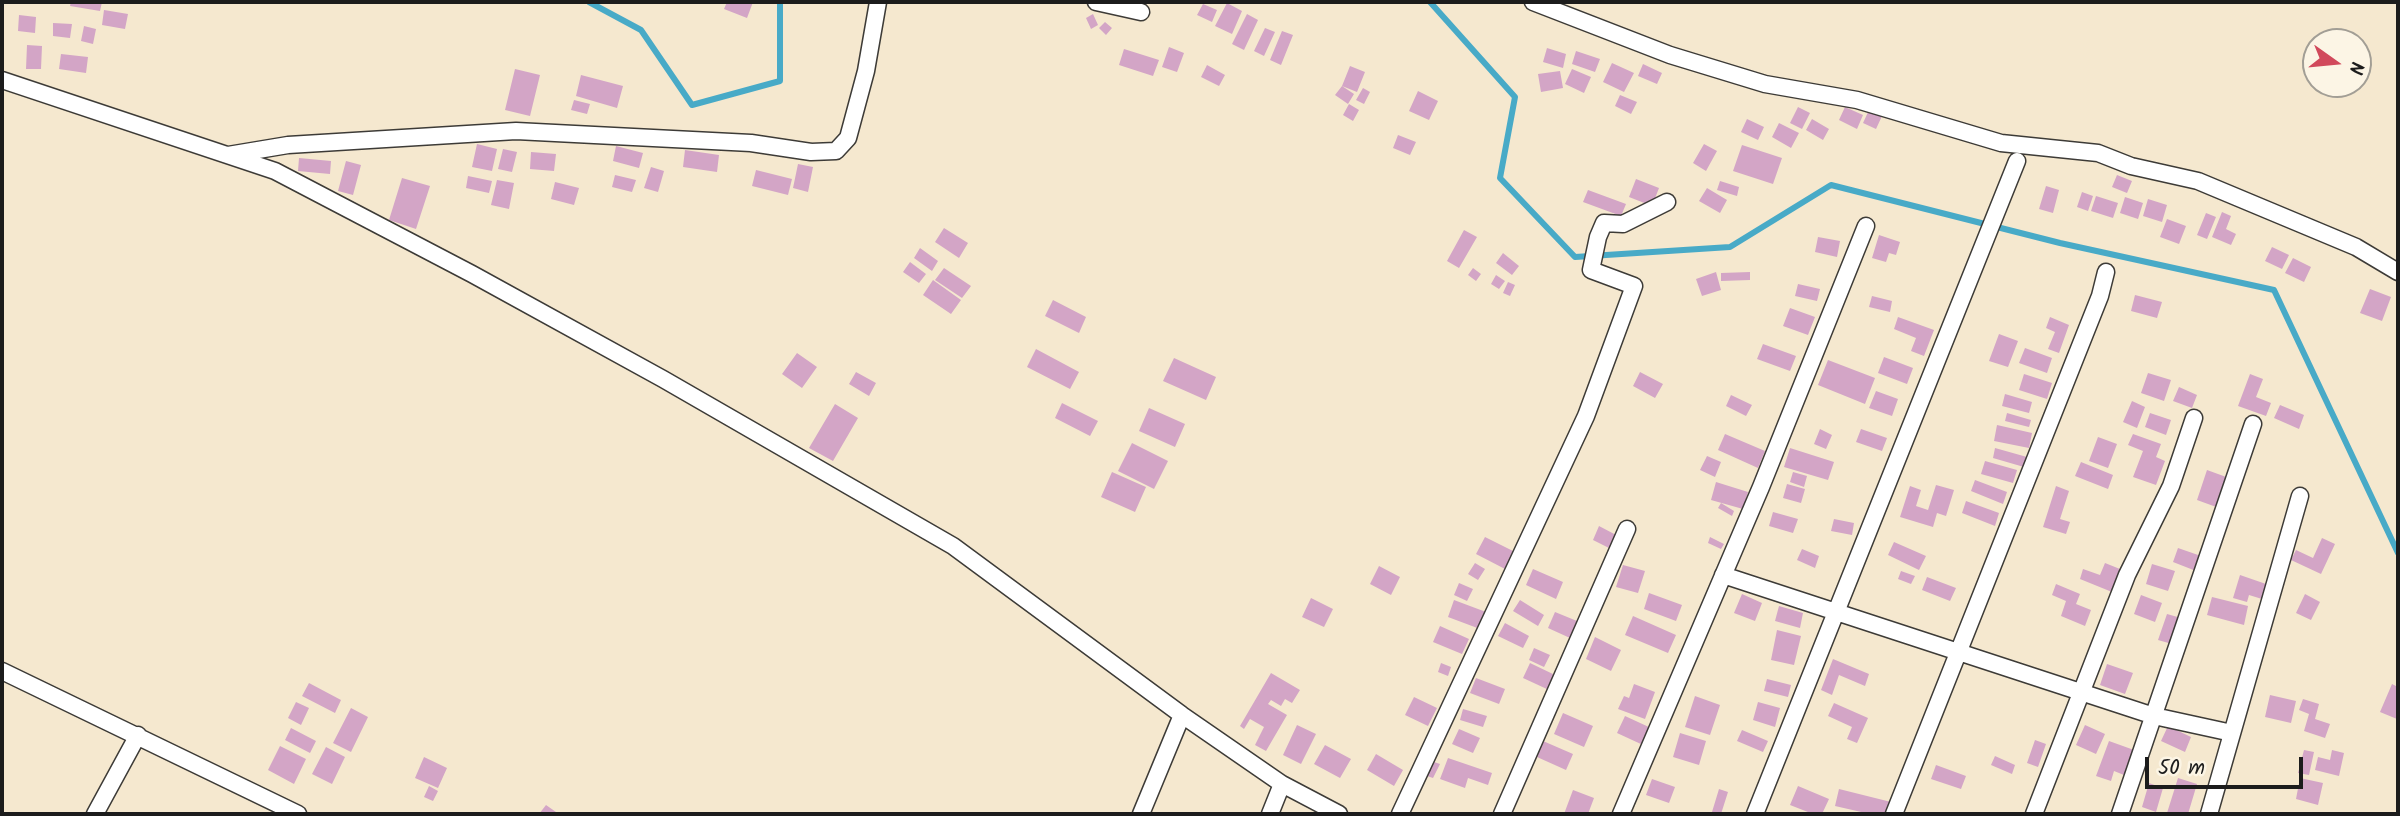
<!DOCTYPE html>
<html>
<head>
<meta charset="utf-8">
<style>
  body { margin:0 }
  #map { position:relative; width:2400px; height:816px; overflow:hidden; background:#f5e8cf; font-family:Kalam,sans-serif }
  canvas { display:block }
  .frame { position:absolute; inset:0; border:4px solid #1c1c1c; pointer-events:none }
  .north { position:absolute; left:2302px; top:28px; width:70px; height:70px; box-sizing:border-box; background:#fcf5e5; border:2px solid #a29e95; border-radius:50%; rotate:105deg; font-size:19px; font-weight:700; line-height:28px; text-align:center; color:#1c1c1c }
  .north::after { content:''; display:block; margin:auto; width:24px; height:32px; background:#d1495b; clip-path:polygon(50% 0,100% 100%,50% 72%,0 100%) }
  .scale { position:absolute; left:2145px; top:757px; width:158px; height:32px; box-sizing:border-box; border:4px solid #1c1c1c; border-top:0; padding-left:9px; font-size:21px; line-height:24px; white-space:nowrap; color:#1c1c1c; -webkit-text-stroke:5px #fcf5e5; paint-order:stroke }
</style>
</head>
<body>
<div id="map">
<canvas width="2400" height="816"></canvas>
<div class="frame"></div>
<div class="north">N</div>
<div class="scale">50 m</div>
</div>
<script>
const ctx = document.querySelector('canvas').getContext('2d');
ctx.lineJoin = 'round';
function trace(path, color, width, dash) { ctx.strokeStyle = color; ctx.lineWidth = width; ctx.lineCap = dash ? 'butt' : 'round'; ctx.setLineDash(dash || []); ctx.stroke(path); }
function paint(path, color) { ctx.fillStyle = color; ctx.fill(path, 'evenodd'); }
trace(new Path2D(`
  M589,2L641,30L692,105L780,81V2
  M1430,2L1515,97L1500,178L1575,257L1730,247L1831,185L2060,243L2274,290L2398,553`), '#48aac7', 6);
paint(new Path2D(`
  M71,2H102L100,11L70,6Z
  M727,2H753L747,18L724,9Z
  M1227,3L1242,11L1232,34L1215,26Z
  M1203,4L1217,10L1212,22L1197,15Z
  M104,10L128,14L125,29L102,25Z
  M1093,14L1098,25L1091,29L1086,18Z
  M1247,14L1258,20L1244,50L1232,44Z
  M19,15L36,17L35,33L18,31Z
  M1105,22L1112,28L1106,35L1099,28Z
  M53,23L72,24L70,38L53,36Z
  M84,26L96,29L93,44L81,41Z
  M1265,28L1275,32L1264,56L1254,51Z
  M1282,31L1293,35L1281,65L1270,60Z
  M27,45L42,46L41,69H26Z
  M1169,47L1184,53L1177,72L1162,67Z
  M1547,48L1566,54L1563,68L1543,62Z
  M1124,49L1159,60L1153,76L1119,65Z
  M1576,51L1600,59L1595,72L1572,64Z
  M61,54L88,57L86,73L59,69Z
  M1612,63L1634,73L1624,92L1603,82Z
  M1643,64L1662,73L1657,84L1638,76Z
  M1207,65L1225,75L1219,86L1201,77Z
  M1350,66L1365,72L1357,92L1342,86Z
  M515,69L540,75L530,116L505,110Z
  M1572,69L1591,77L1584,93L1565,84Z
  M1560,71L1563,88L1541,92L1538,74Z
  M581,75L623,86L617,108L576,96Z
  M1342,86L1354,94L1348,104L1335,95Z
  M1363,88L1370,92L1364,104L1356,100Z
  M1418,91L1438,101L1429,120L1409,111Z
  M1620,95L1637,102L1631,114L1615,106Z
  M574,100L590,104L587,114L571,110Z
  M1349,104L1359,110L1353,121L1343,115Z
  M1798,107L1810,113L1802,129L1790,123Z
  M1845,107L1863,115L1857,129L1839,120Z
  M1869,110L1882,116L1876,129L1863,123Z
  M1747,119L1764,127L1758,140L1741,132Z
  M1812,119L1829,129L1823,140L1806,130Z
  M1779,123L1799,133L1791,148L1772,137Z
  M1398,135L1416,142L1410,155L1393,148Z
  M477,144L497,149L492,171L472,167Z
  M1704,144L1717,151L1706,171L1693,163Z
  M1742,145L1782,158L1773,184L1733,171Z
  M616,146L643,153L639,168L613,161Z
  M503,149L517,152L512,172L498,169Z
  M685,150L719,155L717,172L683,167Z
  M531,152L556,154L554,171L530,169Z
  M299,158L331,161L330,174L298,171Z
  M346,161L361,165L353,195L338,191Z
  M798,164L813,167L808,192L793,188Z
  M651,167L664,171L658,192L644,188Z
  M756,170L792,179L788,195L752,186Z
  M615,175L636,180L632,192L612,187Z
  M2117,175L2132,181L2127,193L2112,187Z
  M468,176L492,181L489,193L466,188Z
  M402,178L430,186L416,229L389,220Z
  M1636,179L1659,188L1652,206L1629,197Z
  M497,180L514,183L509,209L491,205Z
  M1720,181L1739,187L1737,196L1717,190Z
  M555,182L579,188L574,205L551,199Z
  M2046,186L2059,190L2053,213L2039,209Z
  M1707,188L1727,200L1720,213L1699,201Z
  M1588,190L1626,204L1621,216L1583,202Z
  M2082,192L2093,196L2088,211L2077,207Z
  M2096,196L2118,203L2113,218L2091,211Z
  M2125,197L2143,203L2138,219L2120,213Z
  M2148,199L2167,205L2162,222L2143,216Z
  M2222,212L2231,216L2226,229L2236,234L2231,245L2212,237Z
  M2206,213L2216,217L2207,239L2197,235Z
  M2167,219L2186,226L2179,244L2160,237Z
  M944,228L968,243L959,258L935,242Z
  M1464,230L1477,237L1459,268L1447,261Z
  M1879,235L1900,242L1896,255L1889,253L1886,262L1872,258Z
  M1818,237L1840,241L1837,257L1815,252Z
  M2272,247L2289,255L2282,269L2265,261Z
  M920,248L938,261L932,271L914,258Z
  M1503,253L1519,266L1512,275L1496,263Z
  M2293,258L2311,267L2304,282L2285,273Z
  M910,262L926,274L919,283L903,272Z
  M944,268L971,286L962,298L935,280Z
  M1473,268L1481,274L1476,281L1468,275Z
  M1716,272L1721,290L1702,296L1696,279Z
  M1750,272V280L1721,281V273Z
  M1496,275L1505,281L1499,289L1491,284Z
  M933,280L961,300L951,314L923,295Z
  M1508,282L1515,285L1510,296L1503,293Z
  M1798,284L1820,289L1817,301L1795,296Z
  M2370,289L2391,297L2382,321L2360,313Z
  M2135,295L2162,302L2157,318L2131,311Z
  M1872,296L1892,301L1890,312L1869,307Z
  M1053,300L1086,317L1079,333L1045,316Z
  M1790,308L1815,317L1808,335L1783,326Z
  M1898,317L1934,330L1924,356L1911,351L1916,338L1894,329Z
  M2050,317L2069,325L2059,353L2048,349L2055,332L2046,328Z
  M1999,334L2018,341L2008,367L1989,361Z
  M1763,344L1796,356L1790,371L1757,359Z
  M2025,348L2052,358L2047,373L2019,363Z
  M1036,349L1079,372L1070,389L1027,367Z
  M797,353L817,367L802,388L782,374Z
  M1884,357L1913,368L1907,384L1878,373Z
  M1174,358L1216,377L1206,400L1163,381Z
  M1828,360L1875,378L1865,404L1818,385Z
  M856,372L876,383L869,396L849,384Z
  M1640,372L1663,384L1655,398L1633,386Z
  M2148,373L2171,380L2164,401L2141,393Z
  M2024,374L2052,383L2047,399L2019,390Z
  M2250,374L2263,379L2256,397L2271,403L2266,416L2238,406Z
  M2179,387L2197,395L2192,408L2173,401Z
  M1876,391L1898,399L1892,416L1869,408Z
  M2005,394L2032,402L2029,413L2002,406Z
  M1731,395L1752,405L1746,416L1726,406Z
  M2132,401L2145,407L2137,428L2123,422Z
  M1062,403L1098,421L1090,436L1055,418Z
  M835,404L858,418L833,461L809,448Z
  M2280,405L2304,415L2299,429L2274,418Z
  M1149,408L1185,424L1175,447L1139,431Z
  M2007,413L2031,420L2029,427L2005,421Z
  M2150,413L2171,420L2166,435L2145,427Z
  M1997,425L2032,433L2029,448L1994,441Z
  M1820,429L1832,435L1826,449L1814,444Z
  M1861,429L1887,438L1882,451L1856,442Z
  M1725,434L1765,451L1758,468L1718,450Z
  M2133,434L2161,444L2156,457L2165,461L2156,485L2133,477L2143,451L2128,445Z
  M2098,437L2117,444L2108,468L2089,461Z
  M1132,443L1168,461L1154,489L1118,471Z
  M1790,448L1834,462L1828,480L1784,467Z
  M1995,448L2027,457L2024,467L1993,458Z
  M1707,456L1721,462L1715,477L1700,470Z
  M1985,461L2017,470L2013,483L1981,474Z
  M2081,462L2113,475L2108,489L2075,476Z
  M2207,470L2229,478L2219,508L2197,500Z
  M1112,472L1146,487L1135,512L1101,497Z
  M1793,472L1807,476L1804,487L1790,482Z
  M1975,480L2007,492L2003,504L1971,491Z
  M1716,482L1748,492L1743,509L1711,500Z
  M1787,484L1805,489L1801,503L1783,498Z
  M1936,485L1954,490L1946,516L1937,513L1933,527L1900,517L1910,486L1921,490L1916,506L1928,510Z
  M2056,486L2069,491L2060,519L2070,522L2066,534L2043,527Z
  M1966,501L1999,513L1995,526L1962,513Z
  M1721,503L1734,511L1732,516L1718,508Z
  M1773,512L1798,519L1793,533L1769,526Z
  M1834,519L1854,523L1852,535L1831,531Z
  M1599,526L1618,536L1611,549L1593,540Z
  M1485,537L1513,551L1505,569L1476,554Z
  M1710,537L1724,544L1721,549L1708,543Z
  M2322,538L2335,544L2321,574L2291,560L2296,550L2313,558Z
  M1894,542L1926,556L1919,570L1888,555Z
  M2178,548L2201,556L2196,571L2173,562Z
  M1802,549L1819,556L1815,568L1797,560Z
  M1475,563L1485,569L1478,580L1468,574Z
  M2105,563L2120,569L2112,592L2080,579L2083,569L2100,575Z
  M2152,564L2175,571L2168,591L2146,584Z
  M1623,565L1645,571L1638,593L1616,587Z
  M1379,566L1400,577L1391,595L1370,584Z
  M1533,569L1563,582L1556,599L1526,585Z
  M1901,571L1915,576L1911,584L1898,579Z
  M2240,575L2266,584L2262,599L2249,595L2247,602L2233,598Z
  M1927,577L1956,588L1950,601L1922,590Z
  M1459,583L1473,589L1467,601L1454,595Z
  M2056,584L2080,594L2076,604L2091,610L2085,626L2061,616L2066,601L2052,595Z
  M1649,593L1682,605L1676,621L1644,609Z
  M1742,594L1762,603L1755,621L1734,613Z
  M2305,594L2320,602L2311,620L2296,613Z
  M2141,595L2162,603L2155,622L2134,614Z
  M2212,597L2248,606L2244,625L2207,615Z
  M1311,598L1333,609L1324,627L1302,617Z
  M1454,600L1486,612L1480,629L1448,617Z
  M1520,600L1544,615L1538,626L1513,611Z
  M1779,606L1803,613L1800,628L1775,621Z
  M1555,612L1577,621L1570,638L1548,628Z
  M2167,614L2181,618L2172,644L2158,640Z
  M1633,616L1676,635L1668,653L1625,635Z
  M1505,623L1529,636L1523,648L1498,636Z
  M1440,626L1469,639L1462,654L1433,642Z
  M1777,630L1801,636L1794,665L1771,660Z
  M1595,637L1621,650L1611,671L1586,659Z
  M1534,648L1550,655L1544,667L1529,660Z
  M1833,659L1869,674L1865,686L1839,675L1832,695L1821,690Z
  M1441,663L1451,667L1448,676L1438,672Z
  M1530,663L1555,675L1549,690L1523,678Z
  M2107,664L2133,673L2125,694L2100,685Z
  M1271,673L1300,690L1292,703L1285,699L1281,706L1271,700L1268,704L1287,715L1266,751L1255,745L1264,727L1250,719L1244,729L1240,726Z
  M1476,678L1505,689L1499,704L1470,693Z
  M1767,679L1791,685L1788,697L1764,691Z
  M309,683L341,700L335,713L302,696Z
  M1634,684L1655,692L1645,719L1618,709L1624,696L1629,698Z
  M2392,684L2398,687L2397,719L2380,712Z
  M2270,695L2296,701L2291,723L2265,717Z
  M1695,696L1720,705L1710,735L1685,727Z
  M1414,697L1437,708L1428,726L1405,715Z
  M2303,699L2319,704L2315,719L2330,724L2325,738L2304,731L2309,714L2299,710Z
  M296,702L309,708L301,725L288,718Z
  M1758,702L1780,708L1775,727L1753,720Z
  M1834,703L1868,718L1857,743L1847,739L1852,727L1828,716Z
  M351,708L368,717L351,752L333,743Z
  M1463,709L1487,716L1483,727L1460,720Z
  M1563,713L1593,726L1584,747L1554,734Z
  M1625,716L1651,728L1643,745L1617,733Z
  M1297,725L1316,734L1301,764L1283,755Z
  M2085,725L2105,734L2096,754L2076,745Z
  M2168,726L2191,737L2185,752L2161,741Z
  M291,728L316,741L310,753L285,740Z
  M1459,729L1480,738L1473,753L1452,744Z
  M1742,730L1768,741L1763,752L1737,741Z
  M1680,733L1706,741L1699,765L1673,757Z
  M2035,740L2046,744L2038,767L2027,763Z
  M1543,741L1573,754L1566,770L1537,757Z
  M2109,741L2134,750L2124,775L2114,771L2111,781L2096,776Z
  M1325,745L1351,759L1340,778L1314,764Z
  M280,746L306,759L294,784L268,770Z
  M326,747L345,757L332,784L312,774Z
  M2304,750L2314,752L2309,775L2298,773Z
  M2332,750L2344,753L2339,776L2315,770L2318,757L2330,760Z
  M1376,754L1403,770L1394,786L1367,770Z
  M1995,756L2015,765L2012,774L1991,765Z
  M424,757L447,768L438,788L415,778Z
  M1448,758L1492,773L1488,785L1468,778L1465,788L1440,779Z
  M1434,762L1440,764L1433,778L1427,776Z
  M1936,765L1966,776L1961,789L1931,779Z
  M2178,778L2197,784L2188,814L2167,813Z
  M2300,778L2323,783L2318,805L2296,799Z
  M1652,779L1675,787L1669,803L1646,795Z
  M2149,783L2163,788L2156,812L2142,807Z
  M429,786L438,791L433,801L424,797Z
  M1798,786L1829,799L1822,814H1813L1790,805Z
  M1719,789L1728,792L1721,814L1712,812Z
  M1839,789L1891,802L1888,814H1870L1835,806Z
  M1573,790L1594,798L1588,814H1564Z
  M546,805L556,812L555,814H539Z`), '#d3a5c6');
const minor = new Path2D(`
  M1096,2L1141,12
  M1533,2L1670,55L1765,84L1857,100L2001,143L2098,153L2131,166L2198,181L2356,247L2398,272
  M2,80L275,171L472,274L663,379L953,546L1182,715L1282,784L1339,814
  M228,155L288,145L516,131L751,143L811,152L836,151L848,138L866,71L878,2
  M1723,575L2154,716L2232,733
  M2,671L298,814
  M95,814L138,735
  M1141,814L1182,715
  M1270,814L1282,784
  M1400,814L1586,416L1634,286L1591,270L1598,237L1604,223L1623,224L1667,202
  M1502,814L1627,529
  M1621,814L1761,487L1866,226
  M1755,814L2017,161
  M1894,814L2100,296L2106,272
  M2034,814L2127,575L2171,486L2194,418
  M2120,814L2253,424
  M2209,814L2300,496`);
trace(minor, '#3d3b37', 19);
trace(minor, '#fff', 16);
</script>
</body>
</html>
